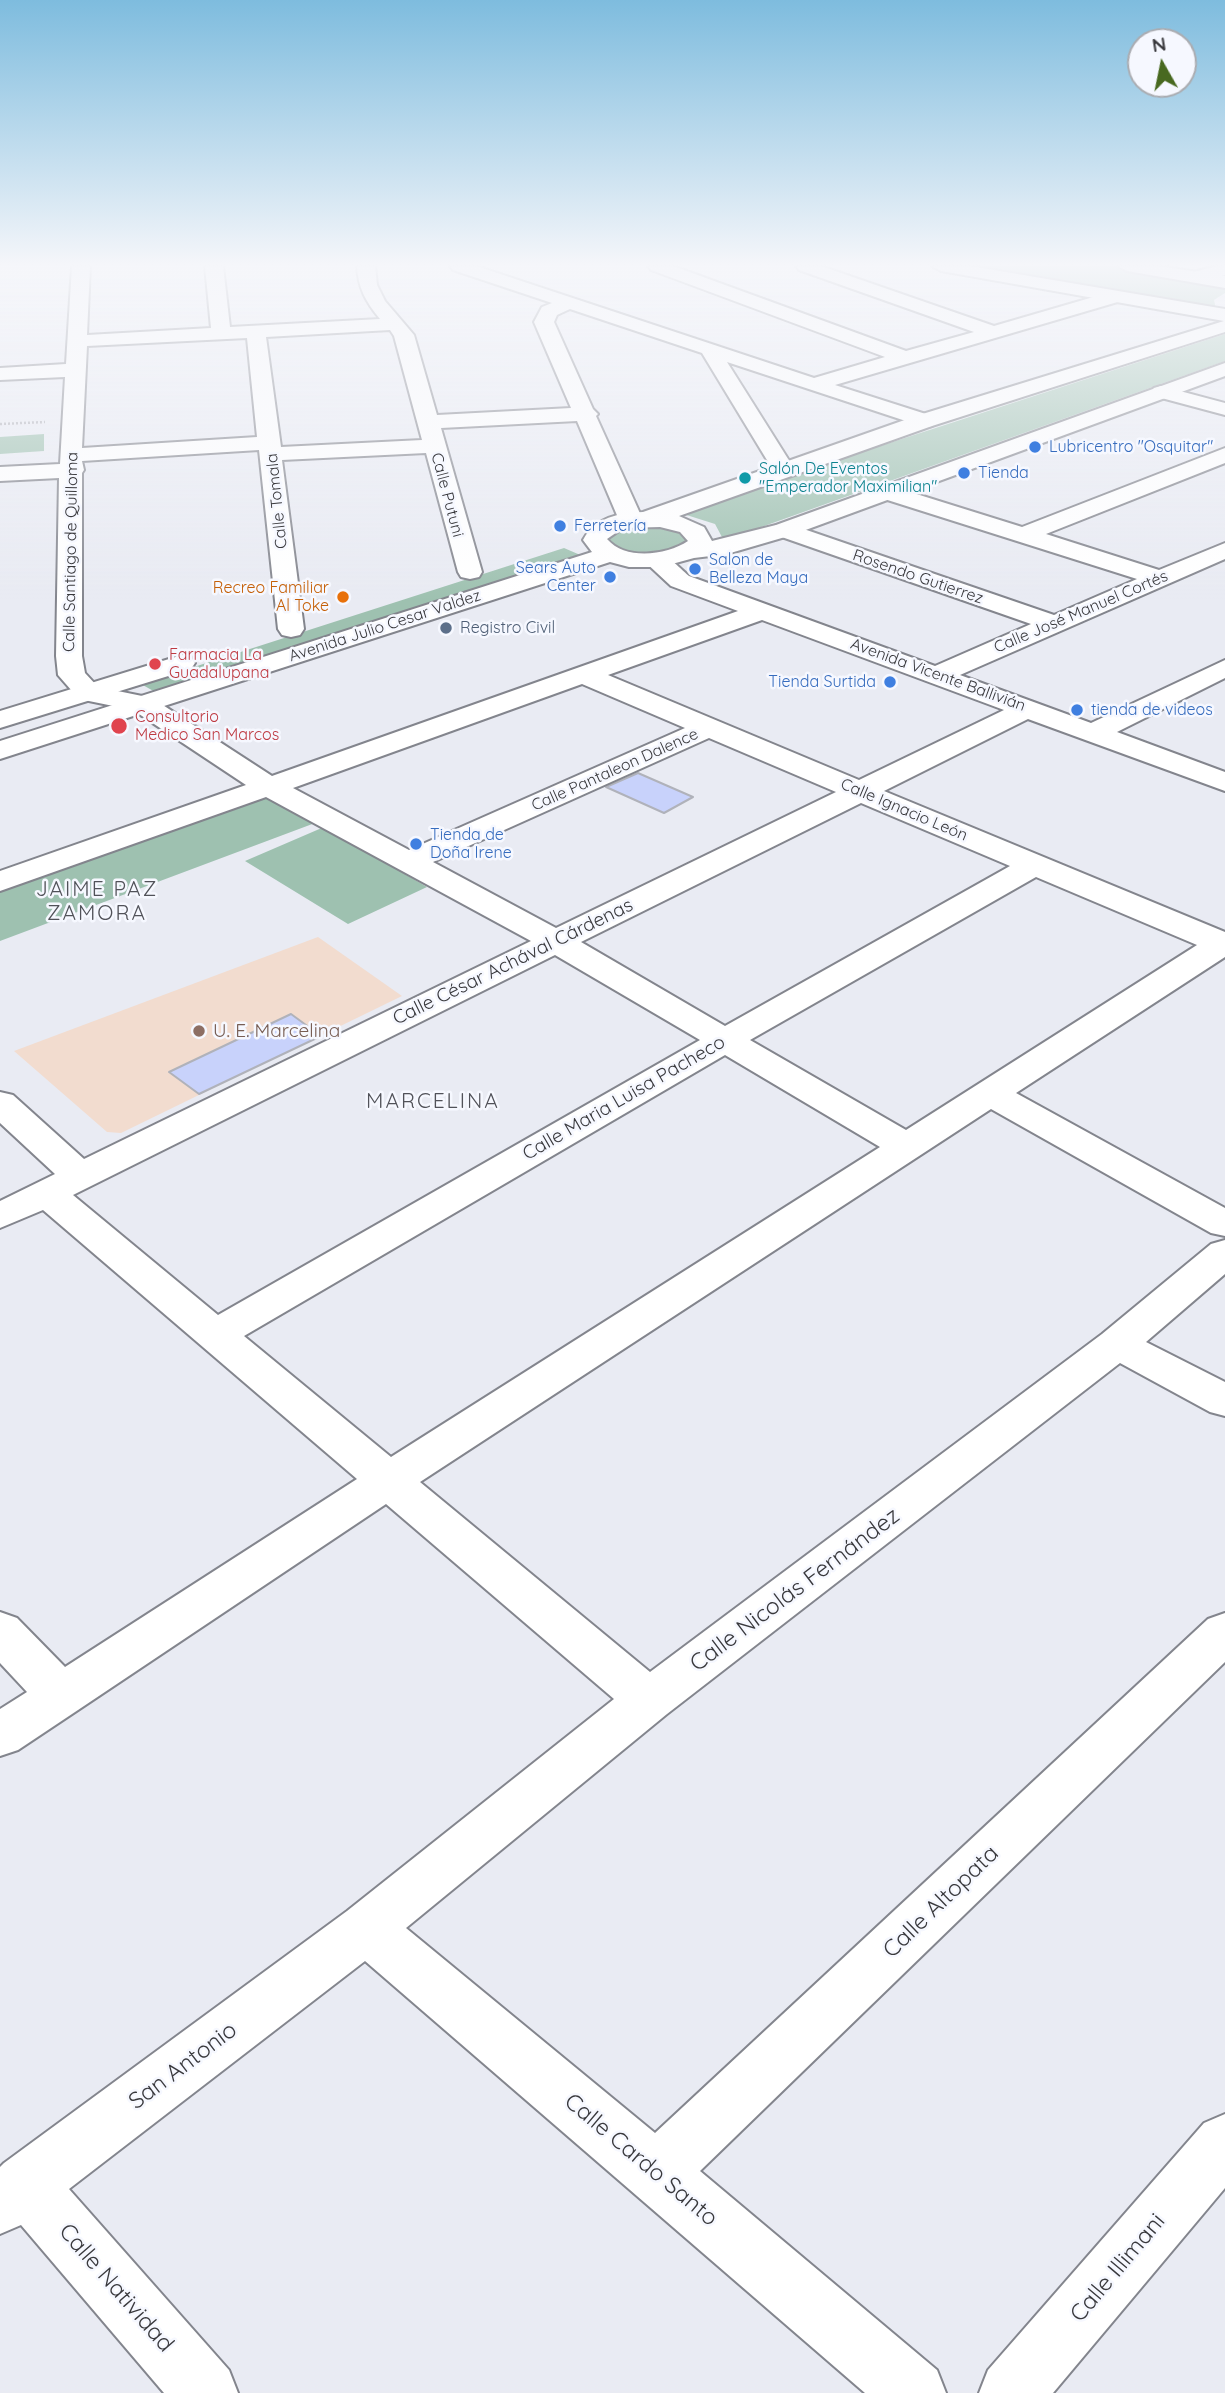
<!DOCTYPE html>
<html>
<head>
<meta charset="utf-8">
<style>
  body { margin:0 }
  #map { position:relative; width:1225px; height:2393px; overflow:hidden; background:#e9ebf3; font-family:Quicksand,sans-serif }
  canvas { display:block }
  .north { position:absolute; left:1127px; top:28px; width:70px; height:70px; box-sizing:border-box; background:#f6f8ff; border:2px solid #aaacb1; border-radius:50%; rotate:351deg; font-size:19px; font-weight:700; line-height:28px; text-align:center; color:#39393d }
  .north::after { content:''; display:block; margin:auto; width:24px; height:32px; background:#486920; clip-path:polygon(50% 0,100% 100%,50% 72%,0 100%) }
</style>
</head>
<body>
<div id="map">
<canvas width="1225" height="2393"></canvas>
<div class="north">N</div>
</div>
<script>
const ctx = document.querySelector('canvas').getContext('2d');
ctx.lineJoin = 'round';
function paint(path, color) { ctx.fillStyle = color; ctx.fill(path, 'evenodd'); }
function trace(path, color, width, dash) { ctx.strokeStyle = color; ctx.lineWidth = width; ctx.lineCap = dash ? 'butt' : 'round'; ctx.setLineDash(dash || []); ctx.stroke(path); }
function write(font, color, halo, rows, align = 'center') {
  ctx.font = font + ' Quicksand,sans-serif'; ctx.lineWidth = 5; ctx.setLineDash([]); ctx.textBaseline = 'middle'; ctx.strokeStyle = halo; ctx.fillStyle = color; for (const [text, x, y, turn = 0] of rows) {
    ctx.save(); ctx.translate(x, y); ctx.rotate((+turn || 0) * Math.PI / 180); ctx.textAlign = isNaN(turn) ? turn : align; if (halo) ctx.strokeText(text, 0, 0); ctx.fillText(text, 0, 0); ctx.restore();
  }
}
paint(new Path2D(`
  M318,937L402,996L121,1133L107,1132L14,1051Z`), '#f2dccf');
paint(new Path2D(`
  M967,266H1115L1225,285V293L1214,300L1216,309Z
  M1225,334V361L728,539H723L715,524L677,512Z
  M44,434V451L0,454V437Z
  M649,524L681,530L688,540L686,544C665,552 623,565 608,540L610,535L626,526Z
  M564,548L585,557L157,693L141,684Z
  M269,797L315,823L0,941V891Z
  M324,827L427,887L348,924L245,861Z`), '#9ec1b0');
const building = new Path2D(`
  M638,773L693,797L664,813L606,787Z
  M291,1014L321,1036L199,1094L169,1072Z`);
paint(building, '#c8d2fb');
trace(building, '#b0b2ba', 2);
const minor = new Path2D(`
  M72,266H90L87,335L211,328L205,266H223L230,327L380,319C366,302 358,288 357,266H375L377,285L385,301L414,335L437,415L571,408L534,322L542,307L552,303L453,270L450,266H476L814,378L885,357L651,270L648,266H673L906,351L974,332L799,270L796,266H821L994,326L1114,291L1123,297L1121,301L835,385L932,416L935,421L932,426L924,427L727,362L795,470L792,475H776L773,470L702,353L570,309L557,315L554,322L593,409L598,414L596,416L643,520L639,525H623L619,520L577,421L441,428L482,572L479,577L470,579L461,577L458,572L426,453L282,460L304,629L300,635L291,637L282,635L278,629L259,450L82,461L84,470L82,473V656L85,673L98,687L152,698L272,776L738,611L671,586L643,560L646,555C665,550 676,565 689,576L935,666L1031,624L776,535L772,530L776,525H792L1054,615L1137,579L878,497L874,492L878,487H894L1022,527L1225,448V463L1046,534L1159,570L1225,543V559L960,675L1091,723L1225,660V678L1117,732L1225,772V791L1028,719L884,791L1225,932V957L1016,1093L1225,1208V1236L1211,1233L991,1109L420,1482L650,1672L1102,1334L1211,1244L1225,1240V1274L1146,1342L1225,1382V1416L1210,1412L1120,1363L667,1714L406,1928L655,2133L1208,1619L1225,1613V1662L700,2171L937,2370L946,2393H865L365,1961L69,2189L229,2370L238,2393H164L21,2225L0,2234V2167L4,2163L347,1911L614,1699L386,1504L78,1710L18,1750L0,1756V1709L27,1692L0,1663V1612L17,1618L65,1667L357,1479L43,1210L0,1228V1201L55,1174L0,1123V1092L13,1095L84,1159L531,941L266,797L0,891V871L246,785L133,710L79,699L58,675L56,656L59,478L0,481V467L60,464L65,377L0,380V368L66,364ZM390,330L394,336L422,440L281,447L266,337ZM247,338L257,437L82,448L87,346ZM762,620L1004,710L859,780L608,675ZM582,684L685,728L409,850L293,788ZM709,738L836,792L556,928L433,862ZM861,803L1010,866L725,1026L581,942ZM1036,877L1197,945L906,1130L750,1040ZM555,955L700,1040L218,1315L73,1195ZM725,1055L880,1147L391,1457L244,1336Z
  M1217,266H1225V275L1196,282L1187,277L1190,273Z
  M1161,386L1225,403V415L1154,396L1151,392L1154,388Z
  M1225,2114V2188L1053,2393H979L988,2370L1204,2123Z`);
const major = new Path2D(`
  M932,266H970L1225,309V332L932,426L679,516L704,527L712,541L776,525L1225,363V376L792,535L727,554L694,558L661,567H629L610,562L0,759V741L592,552L583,540C595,517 619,513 643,512L916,416L1224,321L941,271ZM660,527L680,532L688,541C667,555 626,561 607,539L623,528Z
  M1118,266H1158L1225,276V288L1127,271Z
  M182,655L191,657L195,663L191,669L0,728V711Z`);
trace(minor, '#83858d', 4);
trace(major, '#83858d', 4);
trace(new Path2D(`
  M0,424L45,422`), '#b0b1b8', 2.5, [2, 2]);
paint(minor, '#fff');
paint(major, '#fff');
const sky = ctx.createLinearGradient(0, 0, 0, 601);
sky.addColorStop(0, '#7ebcde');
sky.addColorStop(0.44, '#f5f6fa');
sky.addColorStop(1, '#f5f6fa00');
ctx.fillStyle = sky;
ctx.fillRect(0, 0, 1225, 601);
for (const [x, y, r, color] of [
  [1035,447,7,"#3f7fe0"],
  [964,473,7,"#3f7fe0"],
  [745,478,7,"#0f9aa8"],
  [560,526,7,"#3f7fe0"],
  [695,569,7,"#3f7fe0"],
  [610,577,7,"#3f7fe0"],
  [343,597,7,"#e8710a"],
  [446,628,7,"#5c6f8a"],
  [155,664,7,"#e0444e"],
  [890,682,7,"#3f7fe0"],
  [1077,710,7,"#3f7fe0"],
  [119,726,9,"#e0444e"],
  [416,844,7,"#3f7fe0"],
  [199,1031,7,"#8d6e63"]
]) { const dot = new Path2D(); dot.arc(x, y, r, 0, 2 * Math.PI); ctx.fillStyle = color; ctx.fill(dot); trace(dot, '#f6f8ff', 2.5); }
write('16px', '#366cbe', '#f6f8ff', [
  ["Lubricentro \"Osquitar\"",1049,447],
  ["Tienda",978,473],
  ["Ferretería",574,526],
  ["Salon de",709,560],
  ["Belleza Maya",709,578],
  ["Sears Auto",596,568,"right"],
  ["Center",596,586,"right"],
  ["Tienda Surtida",876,682,"right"],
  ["tienda de videos",1091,710],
  ["Tienda de",430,835],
  ["Doña Irene",430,853]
], 'left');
write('16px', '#0d838f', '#f6f8ff', [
  ["Salón De Eventos",759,469],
  ["\"Emperador Maximilian\"",759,487]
], 'left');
write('16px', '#39393d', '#f6f8ff', [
  ["Calle Putuni",447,495,75],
  ["Calle Tomala",277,501,-96],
  ["Calle Santiago de Quilloma",71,552,-89],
  ["Rosendo Gutierrez",918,577,19],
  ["Calle José Manuel Cortés",1081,612,-23],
  ["Avenida Julio Cesar Valdez",385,626,-18],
  ["Avenida Vicente Ballivián",938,675,20],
  ["Calle Pantaleon Dalence",615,770,-24],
  ["Calle Ignacio León",904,810,23]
]);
write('16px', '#c56008', '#f6f8ff', [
  ["Recreo Familiar",329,588],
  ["Al Toke",329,606]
], 'right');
write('16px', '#4e5e75', '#f6f8ff', [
  ["Registro Civil",460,628]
], 'left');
write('16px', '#be3a42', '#f6f8ff', [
  ["Farmacia La",169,655],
  ["Guadalupana",169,673],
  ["Consultorio",135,717],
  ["Medico San Marcos",135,735]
], 'left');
write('19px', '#39393d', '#f6f8ff', [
  ["Calle César Achával Cárdenas",513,962,-26],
  ["Calle Maria Luisa Pacheco",624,1098,-30]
]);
write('19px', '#785e54', '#f6f8ff', [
  ["U. E. Marcelina",213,1031]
], 'left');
ctx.letterSpacing = '2px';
write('21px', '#515259', '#f6f8ff', [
  ["JAIME PAZ",97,890],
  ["ZAMORA",97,914],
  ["MARCELINA",433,1102]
]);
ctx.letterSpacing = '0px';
write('23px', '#39393d', '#f6f8ff', [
  ["Calle Nicolás Fernández",795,1590,-37],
  ["Calle Altopata",941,1902,-44],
  ["San Antonio",183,2066,-37],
  ["Calle Cardo Santo",641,2160,40],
  ["Calle Illimani",1118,2268,-50],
  ["Calle Natividad",116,2288,49]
]);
</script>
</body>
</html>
